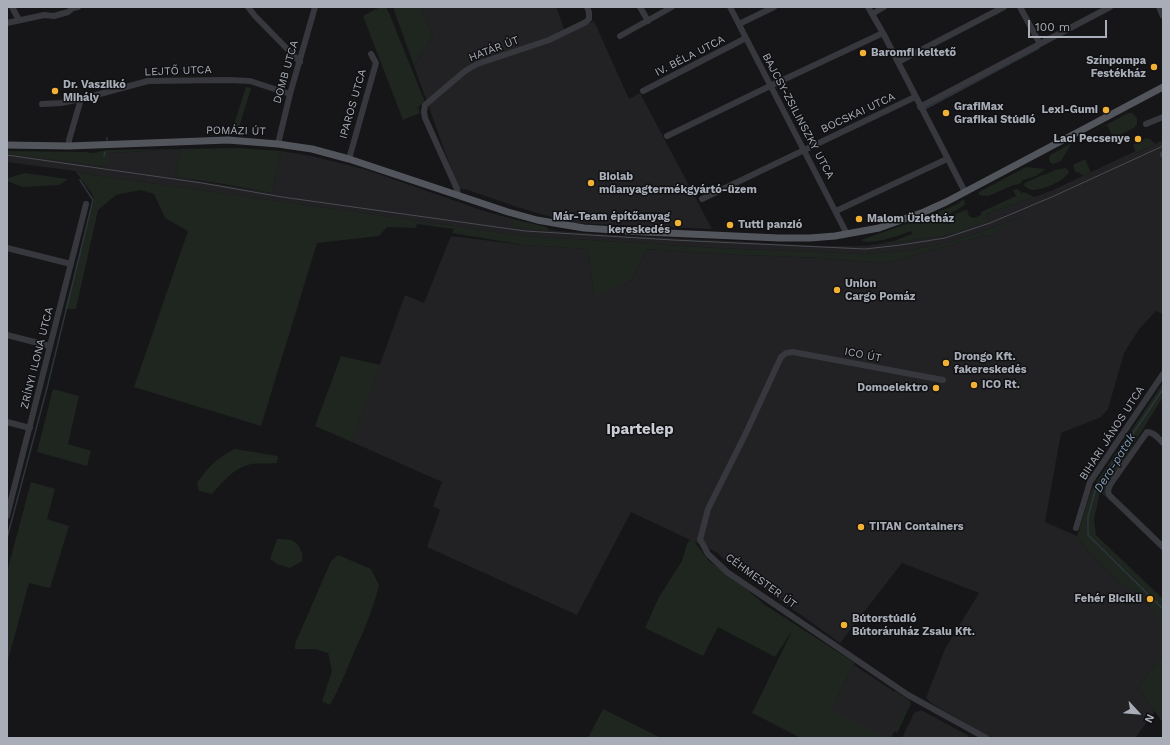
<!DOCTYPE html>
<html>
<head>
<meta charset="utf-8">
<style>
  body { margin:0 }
  #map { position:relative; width:1170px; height:745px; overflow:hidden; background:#161618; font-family:"Work Sans",sans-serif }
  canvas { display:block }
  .frame { position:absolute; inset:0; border:8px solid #a8adb8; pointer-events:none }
  .north { position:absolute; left:1118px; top:693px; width:40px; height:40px; -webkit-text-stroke:3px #111113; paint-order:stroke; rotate:116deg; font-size:11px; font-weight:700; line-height:16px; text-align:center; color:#a8adb8 }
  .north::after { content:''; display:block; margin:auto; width:14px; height:18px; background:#a8adb8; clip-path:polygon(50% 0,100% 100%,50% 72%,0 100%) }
  .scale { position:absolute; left:1028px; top:20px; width:79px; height:18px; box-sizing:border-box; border:2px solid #a8adb8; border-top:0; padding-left:5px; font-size:12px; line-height:14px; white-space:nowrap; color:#a8adb8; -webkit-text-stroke:3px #111113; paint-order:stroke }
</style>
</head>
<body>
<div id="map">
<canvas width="1170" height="745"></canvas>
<div class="frame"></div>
<div class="north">N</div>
<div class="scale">100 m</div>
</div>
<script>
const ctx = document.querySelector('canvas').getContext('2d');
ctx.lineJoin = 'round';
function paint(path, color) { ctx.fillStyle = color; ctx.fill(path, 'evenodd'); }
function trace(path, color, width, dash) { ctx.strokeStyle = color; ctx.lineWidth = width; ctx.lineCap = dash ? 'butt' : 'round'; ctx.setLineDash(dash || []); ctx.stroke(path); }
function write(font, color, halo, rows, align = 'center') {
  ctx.font = font + ' "Work Sans",sans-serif'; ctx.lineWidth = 3; ctx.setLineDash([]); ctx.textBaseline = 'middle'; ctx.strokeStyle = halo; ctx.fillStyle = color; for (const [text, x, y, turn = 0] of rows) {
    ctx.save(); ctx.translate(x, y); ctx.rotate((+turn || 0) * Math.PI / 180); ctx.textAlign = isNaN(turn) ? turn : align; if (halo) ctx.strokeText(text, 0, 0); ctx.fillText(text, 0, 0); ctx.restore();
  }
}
paint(new Path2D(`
  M421,7H556L566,34L594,21L629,99L640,93L712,229L572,223L520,208L468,190L458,188L414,66L433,36Z
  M1161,141H1163V153L1160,155L1163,161V314L1156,311L1140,328L1124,353L1108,409L1101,417L1061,433L1045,522L1077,536L1089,552L1123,585L1131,588L1159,616L1163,623V655L1138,687L1155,711L1135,738H991L931,703L926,698L945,649L979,593L902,563L840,643L730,564L716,552L631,512L577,615L427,547L440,510L433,506L442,482L352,442L405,295L424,303L451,236L524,245L588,249L594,295L632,280L647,249L743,255L822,258L886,263L976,238L982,235L997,236L994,231L1022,216L986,230L947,243L903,251L865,254L716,248L525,236L93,175L75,171L7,162V154L108,167V153L181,149L175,177L272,193L281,151L312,156L367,170L487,212L513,219V227L595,234L824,246H865L944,236L989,220L986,214L1051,191L1136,151L1137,153Z
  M854,665L907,700L908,704L891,738H835L831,710Z
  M921,710L969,736L968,738H902L914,713Z`), '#222225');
paint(new Path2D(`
  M380,7H386L389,13L425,102L418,107L420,113L403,120L363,16Z
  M393,7H421L433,36L414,66Z
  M246,87L251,88L237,134H231Z
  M1128,113H1132L1137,118V124L1134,128L1113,138L1107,125L1071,144L1061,161L1053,164C1049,163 1048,159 1050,155Z
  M1146,138L1150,139L1155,144L1136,153L1133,145Z
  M240,148L281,151L272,193L224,184L175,177L181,149L108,153V167L7,154V151L85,152L93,153L107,150Z
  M1085,159L1091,172L1083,176L1080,173L1075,172L1073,165Z
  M1026,167L1046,169L1036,176L1023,180L1021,183L1018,184L1011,186L993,194L988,196L979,195V192Z
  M1066,168L1069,172C1065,181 1042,190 1033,190C1029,190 1027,187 1024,186L1025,183L1042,175H1044L1055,170Z
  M75,171L93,175L525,236L716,248L865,254L903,251L947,243L986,230L1025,215L995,231L997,236L982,235L976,238L886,263L822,258L743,255L647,249L632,280L594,296L588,249L524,245L452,233L454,229L417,224L416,228L387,227L379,236L317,243L261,426L134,387L188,231L165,218L154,194L140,190L116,195L98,210L76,309H65L94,200L91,192Z
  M25,173L68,179L59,185L23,187L7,181L8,178Z
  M1017,189L1020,191L1022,194L1023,192H1024L1034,197L986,214L989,221L944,236L865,246L894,241L912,234L911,231C901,235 870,246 861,240L920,219L958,204L962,200H964L965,205L948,215V217L965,210H967L969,216L974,218L981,215V212L1016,196L1013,190Z
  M513,219L546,227L551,231L513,227Z
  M341,356L380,365L352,442L315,426Z
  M1163,383V397L1106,488V497L1100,492L1094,520L1096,535L1163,599V624C1155,611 1137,590 1123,585L1089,552L1077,536C1083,520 1086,503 1093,487Z
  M53,389L79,396L68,444L91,451L87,466L37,452Z
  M235,449L278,456L277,463C269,464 259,463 251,464C234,468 223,481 212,494L199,491L197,483C209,466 217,458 235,449Z
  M31,482L55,489L47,519L69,526L50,588L29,583L7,664V572Z
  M277,539C281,539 287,539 291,540C299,543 304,553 302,561L290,568L277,564L270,559Z
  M690,540L694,541L708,560L744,587L765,605L855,663L831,710L887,738H801L752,713L793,629L775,657L718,627L703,656L645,628L659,597L682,561L687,544Z
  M338,555L371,569L379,585C373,610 363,633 352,657C345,674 339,689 330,705L322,701L332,671L328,653L315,649H295V644L331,561Z
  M1163,655V723L1138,687Z
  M895,691L909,700L911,703L897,733L894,731L908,704L907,700L894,693Z
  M603,709L661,738H588Z`), '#1e261f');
trace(new Path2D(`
  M925,109L1039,48
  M107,140V138
  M104,156L105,152
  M1163,389L1096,488L1088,517V535L1163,609
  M7,538L47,388L93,200L80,180`), '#2c353c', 1.5);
trace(new Path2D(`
  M12,7L19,20
  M248,7L255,16L300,62
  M640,7L648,21
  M730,7L847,234
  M868,7L883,33L965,192
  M1020,7L1040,44
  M1159,7L1163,16
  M872,14L884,7
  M7,23L44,15L54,16L68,12L73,8L78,7
  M739,24L774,7
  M620,36L672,7
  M898,62L1004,7
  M643,91L746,38
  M42,104L61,103L81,99L148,81L227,80L250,81L290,94
  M920,107L1110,7
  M1146,124L1163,117
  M667,136L770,86L883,33
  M278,144L290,94L315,7
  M69,146V140L81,99
  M1163,154V155
  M349,159L376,63L371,54
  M458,195L457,189L425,118L424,112L425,105L465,71L477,64L549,40L586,22L589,19V12L587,7
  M702,199L915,97
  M836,211L947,159
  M7,248L71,264
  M7,335L50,346
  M943,380L793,352L786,353L781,357L745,435L708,509L701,536L700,539L708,554L727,572L908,695L986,738
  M7,422L30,428
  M1163,443C1158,438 1154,432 1147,432L1112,482C1109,487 1107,490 1109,495L1163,547
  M7,516L86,204
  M1076,528L1090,482L1163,374`), '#37383d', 6);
trace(new Path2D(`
  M7,145L69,146L228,140L278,144L312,149L349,159L508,212L537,220L560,224L584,228L645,232L779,238H810L835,236L879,228L924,212L946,202L1048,148L1163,87`), '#53555c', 7);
trace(new Path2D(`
  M7,155L202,183L282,197L525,231L673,240L865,249L901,245L945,238L990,223L1054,196L1163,146`), '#4a4c52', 1);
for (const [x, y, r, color] of [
  [863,53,4,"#f2b134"],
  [1154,67,4,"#f2b134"],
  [55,91,4,"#f2b134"],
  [1106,110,4,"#f2b134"],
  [946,113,4,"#f2b134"],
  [1138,139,4,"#f2b134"],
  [591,183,4,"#f2b134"],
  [859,219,4,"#f2b134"],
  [678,223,4,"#f2b134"],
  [730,225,4,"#f2b134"],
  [837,290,4,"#f2b134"],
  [946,363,4,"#f2b134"],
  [974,385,4,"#f2b134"],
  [936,388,4,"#f2b134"],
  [861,527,4,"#f2b134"],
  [1150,599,4,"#f2b134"],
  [844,625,4,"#f2b134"]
]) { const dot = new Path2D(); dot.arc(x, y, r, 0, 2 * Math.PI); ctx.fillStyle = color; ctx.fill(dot); trace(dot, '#111113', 1.5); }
write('11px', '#a8adb8', '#111113', [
  ["HATÁR ÚT",494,49,-21],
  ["IV. BÉLA UTCA",690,56,-27],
  ["LEJTŐ UTCA",178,71,-2],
  ["DOMB UTCA",286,72,-74],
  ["IPAROS UTCA",353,104,-74],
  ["BOCSKAI UTCA",858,113,-25],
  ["BAJCSY-ZSILINSZKY UTCA",798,116,62],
  ["POMÁZI ÚT",236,131,1],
  ["ICO ÚT",863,355,11],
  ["ZRÍNYI ILONA UTCA",37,358,-76],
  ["BIHARI JÁNOS UTCA",1112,433,-57],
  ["CÉHMESTER ÚT",761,581,36]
]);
write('bold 11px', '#a8adb8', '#111113', [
  ["Baromfi keltető",871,53],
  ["Színpompa",1146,61,"right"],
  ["Festékház",1146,74,"right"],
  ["Dr. Vaszilkó",63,85],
  ["Mihály",63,98],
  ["GrafiMax",954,107],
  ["Grafikai Stúdió",954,120],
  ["Lexi-Gumi",1098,110,"right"],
  ["Laci Pecsenye",1130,139,"right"],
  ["Biolab",599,177],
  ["műanyagtermékgyártó-üzem",599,190],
  ["Már-Team építőanyag",670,217,"right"],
  ["kereskedés",670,230,"right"],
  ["Malom Üzletház",867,219],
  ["Tutti panzió",738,225],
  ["Union",845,284],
  ["Cargo Pomáz",845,297],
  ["Drongo Kft.",954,357],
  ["fakereskedés",954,370],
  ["ICO Rt.",982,385],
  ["Domoelektro",928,388,"right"],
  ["TITAN Containers",869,527],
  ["Fehér Bicikli",1142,599,"right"],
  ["Bútorstúdió",852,619],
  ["Bútoráruház Zsalu Kft.",852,632]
], 'left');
write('italic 12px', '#7f9bb3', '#111113', [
  ["Dera-patak",1115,463,-58]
]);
write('bold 15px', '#c9ccd4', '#111113', [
  ["Ipartelep",640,430]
]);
</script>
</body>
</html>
